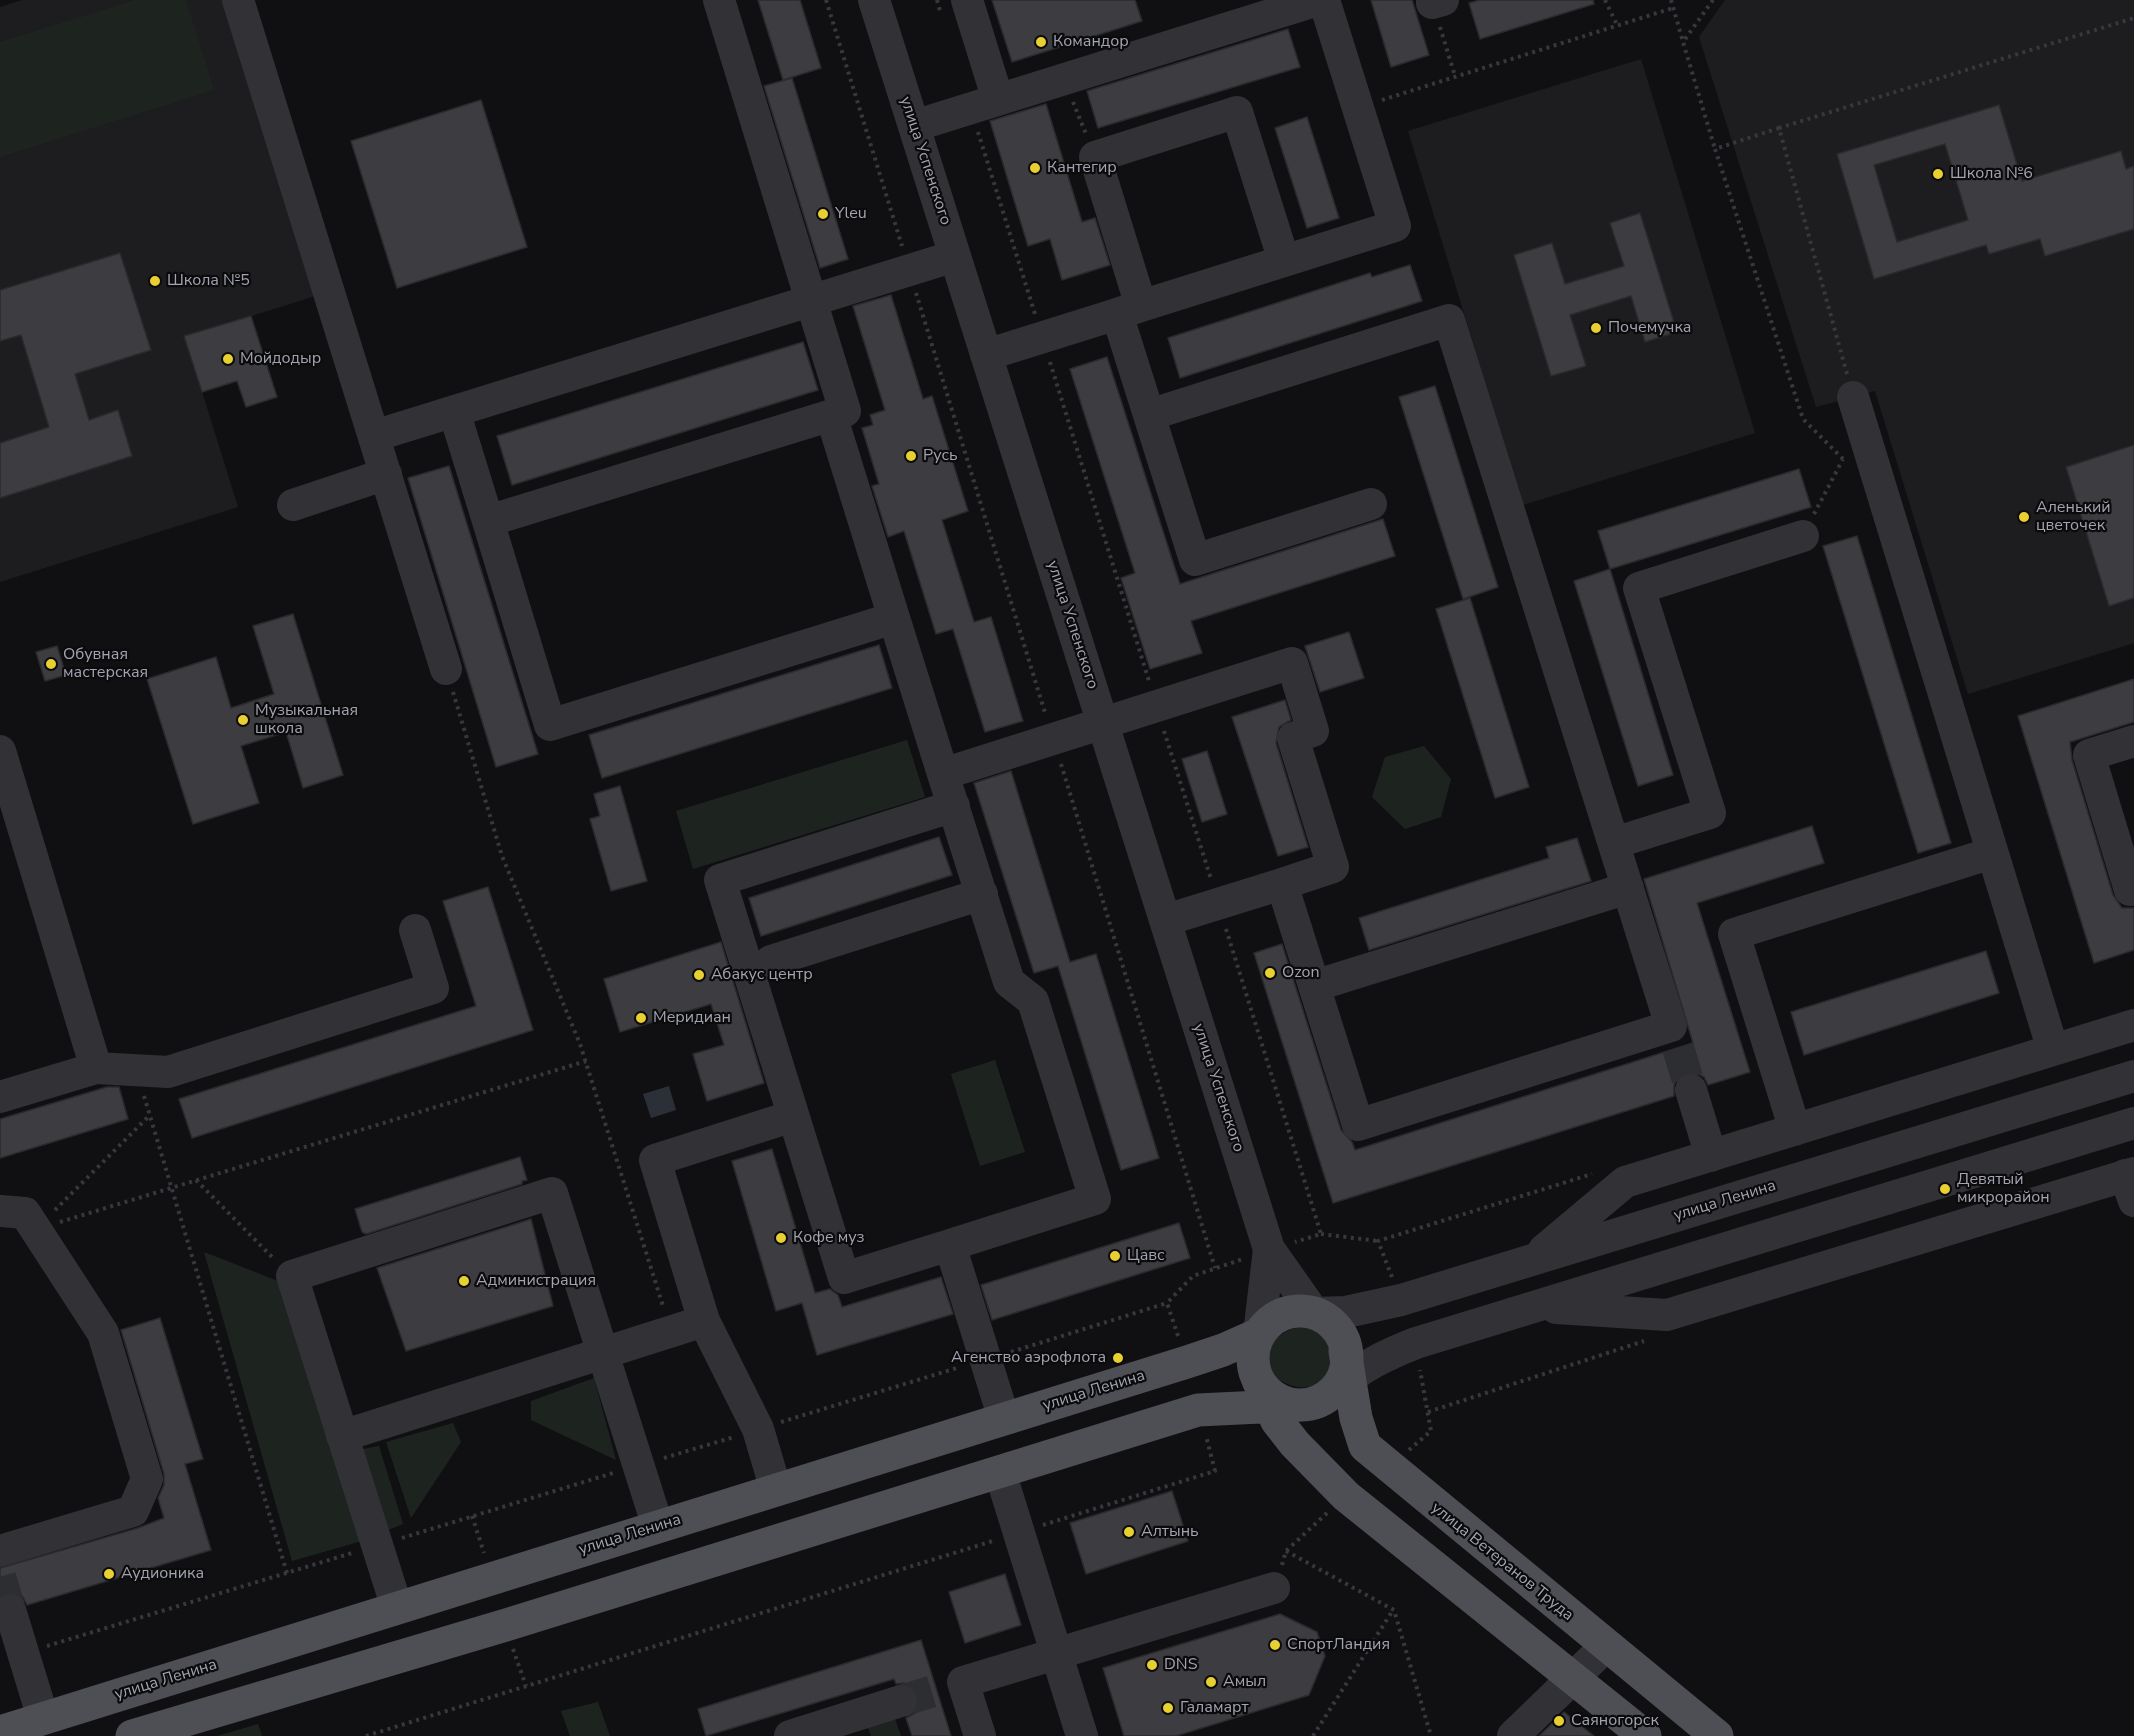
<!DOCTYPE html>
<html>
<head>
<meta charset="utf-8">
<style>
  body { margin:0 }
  canvas { display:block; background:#101012 }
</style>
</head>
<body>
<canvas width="2134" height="1736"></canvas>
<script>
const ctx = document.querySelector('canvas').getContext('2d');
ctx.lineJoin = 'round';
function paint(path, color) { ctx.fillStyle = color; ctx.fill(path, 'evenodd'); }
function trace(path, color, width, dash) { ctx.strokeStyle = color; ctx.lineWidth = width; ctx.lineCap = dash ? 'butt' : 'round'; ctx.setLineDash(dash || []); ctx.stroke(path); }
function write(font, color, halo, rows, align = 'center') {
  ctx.font = font + ' "Nunito Sans",sans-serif'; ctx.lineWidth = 4.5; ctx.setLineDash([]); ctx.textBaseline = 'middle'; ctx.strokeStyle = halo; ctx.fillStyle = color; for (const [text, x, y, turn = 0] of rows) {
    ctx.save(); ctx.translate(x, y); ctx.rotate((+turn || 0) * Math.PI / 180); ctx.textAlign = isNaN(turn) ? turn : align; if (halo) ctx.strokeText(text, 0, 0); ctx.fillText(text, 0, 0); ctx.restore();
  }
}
paint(new Path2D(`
  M23,0H223L315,296L185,337L238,507L0,582V7Z
  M1725,0H2134V643L1968,694L1875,391L1816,407L1699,37Z
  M1641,59L1755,433L1523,505L1408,131Z`), '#1d1c1e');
paint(new Path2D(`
  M135,0H186L214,90L0,157V42Z
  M907,740L925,797L693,869L676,811Z
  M1424,746L1451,779L1441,817L1405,829L1372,797L1385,757Z
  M995,1060L1025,1152L980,1166L951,1074Z
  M204,1252L283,1283L362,1541L292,1561Z
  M1302,1327C1356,1335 1335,1400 1290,1385C1282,1382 1276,1379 1272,1371C1258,1348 1281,1329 1302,1327Z
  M594,1378L616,1460L531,1420V1401Z
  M453,1423L461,1442L411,1518L386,1442Z
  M379,1446L403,1524L383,1532L359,1450Z
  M598,1702L610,1736H570L561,1711Z
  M894,1716L901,1736H871L867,1725Z
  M258,1724L262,1736H217Z`), '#1d241f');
paint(new Path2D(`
  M669,1086L676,1110L651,1118L643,1094Z`), '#2b3038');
const building = new Path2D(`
  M758,0H800L821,68L783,80Z
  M992,0H1135L1142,21L1012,62Z
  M1371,0H1412L1429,55L1391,67Z
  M1480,0H1593L1594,4L1480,39L1469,3Z
  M1288,29L1300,67L1098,128L1087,91Z
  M792,78L848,259L820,268L764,86Z
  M481,100L527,247L397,288L351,141Z
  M1046,104L1082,222L1095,218L1110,265L1062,280L1050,239L1028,246L990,121Z
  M1999,105L2022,181L2121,151L2126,169L2134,166V229L2045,256L2040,239L1989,254L1986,245L1874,279L1837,154ZM1945,144L1968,220L1897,242L1874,165Z
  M1307,117L1339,218L1307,228L1275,128Z
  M1640,213L1677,332L1645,342L1631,296L1570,315L1586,366L1551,376L1514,255L1552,243L1565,284L1624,266L1610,223Z
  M120,253L151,350L75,374L89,420L118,410L132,456L0,498V443L49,427L21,335L0,341V290Z
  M1410,265L1422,301L1180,378L1168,338L1370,273L1372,277Z
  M891,295L923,399L932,396L968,511L942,520L974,622L991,617L1023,721L985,732L953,629L936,634L904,531L888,537L872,486L879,484L862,428L873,425L870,415L885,410L853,306Z
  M251,316L277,397L246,407L237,381L202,392L184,336Z
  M803,342L818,390L512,485L497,436Z
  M1107,357L1180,584L1383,519L1395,556L1191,621L1202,653L1150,669L1121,578L1135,573L1070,369Z
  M1435,386L1498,587L1463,599L1399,397Z
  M2134,445V598L2109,606L2066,467Z
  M449,466L538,754L496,767L408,478Z
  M1799,469L1811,507L1610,569L1598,531Z
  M1857,536L1951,843L1918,853L1823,546Z
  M1610,569L1673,775L1638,786L1574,581Z
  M1470,598L1529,787L1495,798L1436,609Z
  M293,614L343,775L303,788L286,732L241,746L259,803L193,824L147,679L216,657L231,708L274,694L253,626Z
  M1349,632L1364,678L1320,692L1305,646Z
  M879,645L892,688L602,778L589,735Z
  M57,646L66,675L45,681L36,652Z
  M2134,679V722L2070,742L2072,760L2113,895L2122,908H2134V950L2094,963L2018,716Z
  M1285,700L1291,720L1279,727L1276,743L1308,847L1278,856L1232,717Z
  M1207,751L1227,814L1202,822L1182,759Z
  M1011,771L1070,962L1096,954L1159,1158L1121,1170L1058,966L1034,973L974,783Z
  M620,786L647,881L611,891L590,819L600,816L594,794Z
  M1812,826L1824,863L1697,903L1750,1072L1708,1085L1704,1077L1696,1073H1685L1678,1077L1674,1085V1096L1333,1203L1254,953L1282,944L1341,1130L1352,1142L1355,1150L1693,1043L1644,879Z
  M939,837L952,875L761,936L749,898Z
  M1577,838L1591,881L1369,950L1359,918L1549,858L1546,847Z
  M488,887L533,1030L192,1138L179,1099L476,1006L443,901Z
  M721,942L764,1083L707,1101L693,1054L724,1045L711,1004L620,1032L604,979Z
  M1986,951L1999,993L1804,1055L1791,1012Z
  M107,1087H119L128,1119L0,1158V1119Z
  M772,1149L815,1293L830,1289L838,1295L842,1307L941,1277L953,1314L817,1355L802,1303L776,1311L732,1161Z
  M520,1157L527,1180L522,1181V1184L366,1234L362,1232L355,1209Z
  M531,1219L553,1306L406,1351L377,1268Z
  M1179,1223L1190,1258L992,1320L981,1285Z
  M160,1318L203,1459L185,1464L211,1550L27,1605L23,1597L15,1593L0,1596V1568L138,1528L164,1518L158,1498L164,1485V1474L121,1330Z
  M1172,1491L1188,1541L1086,1574L1070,1523Z
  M1005,1574L1021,1625L965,1643L949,1592Z
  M1280,1614L1317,1632L1325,1656L1309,1695L1176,1736H1124L1103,1668Z
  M921,1640L951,1736H912L906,1718L915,1713L919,1704L918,1696L913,1687L904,1683L896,1684L894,1679L706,1736L698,1709Z
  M1564,1712L1594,1736H1539Z`);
paint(building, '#3d3d41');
trace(building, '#2b2a2d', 1.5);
trace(new Path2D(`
  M1678,1048L1691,1090
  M0,1577L10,1610
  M901,1701L937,1690`), '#2d2e32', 32, [32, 16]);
trace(new Path2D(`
  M826,0L902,246
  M937,0L940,11
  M1605,0L1617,25
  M1671,0L1683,42
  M1713,0L1683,42L1715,149
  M1440,27L1455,76
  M1382,100L1673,8
  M1073,102L1086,134
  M1779,128L1715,149L1803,419L1843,459L1846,458
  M978,132L1035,314
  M916,293L1046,716
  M1050,362L1149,681
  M1847,374L1779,128L2134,18
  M1814,514L1843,459
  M453,692L502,856L580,1044L663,1306
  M1164,731L1211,879
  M1061,764L1215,1268
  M1226,929L1321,1234L1295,1242
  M144,1096L287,1573
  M196,1180L274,1259
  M55,1210L150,1115
  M60,1222L586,1061
  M1321,1234L1378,1241
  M1392,1277L1378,1241L1592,1174
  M1178,1336L1167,1303L1193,1276L1243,1259
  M1011,1352L1167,1303
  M1428,1412L1644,1341
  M781,1422L960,1367
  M1409,1450L1431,1431L1420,1370
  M664,1458L734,1437
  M472,1516L484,1553
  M1043,1525L1215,1471L1206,1436
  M402,1538L613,1473
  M1286,1551L1394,1610L1431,1736
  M1282,1565L1286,1551L1327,1513
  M47,1646L352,1553
  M513,1649L526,1686
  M366,1736L996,1540
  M1313,1736L1393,1610`), '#37383d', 4, [3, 4.5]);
trace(new Path2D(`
  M238,0L446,669
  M874,0L1269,1249L1314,1313L1346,1312L1401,1300L2134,1076
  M967,0L998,100
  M1432,0V3L1443,0
  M914,126L1318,0
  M1284,261L1395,226L1324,0
  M1117,314L1141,306L1095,157L1237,112L1284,261L1141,306
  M986,355L1117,314L1149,415L1449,320L1671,1026L1358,1125L1282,884L1166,920
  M1853,397L2053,1050
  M454,411L488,521L845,411L719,0
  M1149,415L1195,560L1371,504
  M374,436L955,256
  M293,505L386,474
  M488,521L550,725L894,618L831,415
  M894,618L943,774L1292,663L1313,731L1293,738L1333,867L1282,884
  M2134,741L2089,755L2130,890L2134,889
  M0,751L96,1068L168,1072L433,988L415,930
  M943,774L1009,982L1033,1001L1095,1199L950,1245L1004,1419
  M1614,843L1710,813L1639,588L1803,536
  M771,961L982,894
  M1314,986L1628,888
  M1691,1090L1711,1156
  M0,1097L96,1068
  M1795,1130L1734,934L1992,853
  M2125,1175L2134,1201
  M0,1211L25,1213L103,1333L147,1479L133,1511L0,1551
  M950,1245L844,1278L720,880L954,806
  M1544,1250L1625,1182L2134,1025
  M1556,1308L1667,1315L2134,1173
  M1259,1334L1269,1249
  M1334,1391C1359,1368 1385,1355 1416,1343L2134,1123
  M342,1436L704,1321
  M1000,1472L1082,1736
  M776,1490L758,1429L704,1321L655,1160L793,1116
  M397,1608L292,1276L552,1193L658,1527
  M10,1610L43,1718
  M790,1736L901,1701
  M980,1736L963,1682L1274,1588
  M1513,1736L1605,1647`), '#323136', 32);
trace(new Path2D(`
  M1253 1358a47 47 0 1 1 94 0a47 47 0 1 1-94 0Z
  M1345,1351L1356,1418L1365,1446L1717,1736
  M1258,1380L1277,1421L1295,1444L1346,1496L1645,1736
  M0,1732L1187,1362L1223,1350L1259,1334
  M132,1736L506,1625L1198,1410L1302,1405`), '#4e4e55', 33);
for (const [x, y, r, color] of [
  [1041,42,6,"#e8cf32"],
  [1035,168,6,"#e8cf32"],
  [1938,174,6,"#e8cf32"],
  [823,214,6,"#e8cf32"],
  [155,281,6,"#e8cf32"],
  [1596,328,6,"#e8cf32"],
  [228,359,6,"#e8cf32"],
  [911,456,6,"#e8cf32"],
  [2024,517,6,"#e8cf32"],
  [51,664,6,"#e8cf32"],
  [243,720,6,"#e8cf32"],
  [1270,973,6,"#e8cf32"],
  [699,975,6,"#e8cf32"],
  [641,1018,6,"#e8cf32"],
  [1945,1189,6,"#e8cf32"],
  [781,1238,6,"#e8cf32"],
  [1115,1256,6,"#e8cf32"],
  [464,1281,6,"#e8cf32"],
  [1118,1358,6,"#e8cf32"],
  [1129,1532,6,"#e8cf32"],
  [109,1574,6,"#e8cf32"],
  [1275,1645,6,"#e8cf32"],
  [1152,1665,6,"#e8cf32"],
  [1211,1682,6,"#e8cf32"],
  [1168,1708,6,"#e8cf32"],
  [1559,1721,6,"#e8cf32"]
]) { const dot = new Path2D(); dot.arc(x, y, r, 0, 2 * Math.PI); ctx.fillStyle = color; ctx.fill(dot); trace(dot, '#0b0b0c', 2); }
write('16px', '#a2a4b2', '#0b0b0c', [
  ["Командор",1053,42],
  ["Кантегир",1047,168],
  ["Школа №6",1950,174],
  ["Yleu",835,214],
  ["Школа №5",167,281],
  ["Почемучка",1608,328],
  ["Мойдодыр",240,359],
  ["Русь",923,456],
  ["Аленький",2036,508],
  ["цветочек",2036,526],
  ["Обувная",63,655],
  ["мастерская",63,673],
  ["Музыкальная",255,711],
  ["школа",255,729],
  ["Ozon",1282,973],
  ["Абакус центр",711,975],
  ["Меридиан",653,1018],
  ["Девятый",1957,1180],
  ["микрорайон",1957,1198],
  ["Кофе муз",793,1238],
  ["Цавс",1127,1256],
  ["Администрация",476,1281],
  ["Агенство аэрофлота",1106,1358,"right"],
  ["Алтынь",1141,1532],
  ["Аудионика",121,1574],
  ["СпортЛандия",1287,1645],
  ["DNS",1164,1665],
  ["Амыл",1223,1682],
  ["Галамарт",1180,1708],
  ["Саяногорск",1571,1721]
], 'left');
write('16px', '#a2a4b2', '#0b0b0c', [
  ["улица Успенского",925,161,72],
  ["улица Успенского",1072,625,72],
  ["улица Успенского",1218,1088,72],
  ["улица Ленина",1725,1201,-17],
  ["улица Ленина",1094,1391,-17],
  ["улица Ленина",630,1535,-17],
  ["улица Ветеранов Труда",1502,1562,39],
  ["улица Ленина",166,1680,-17]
]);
</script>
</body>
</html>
